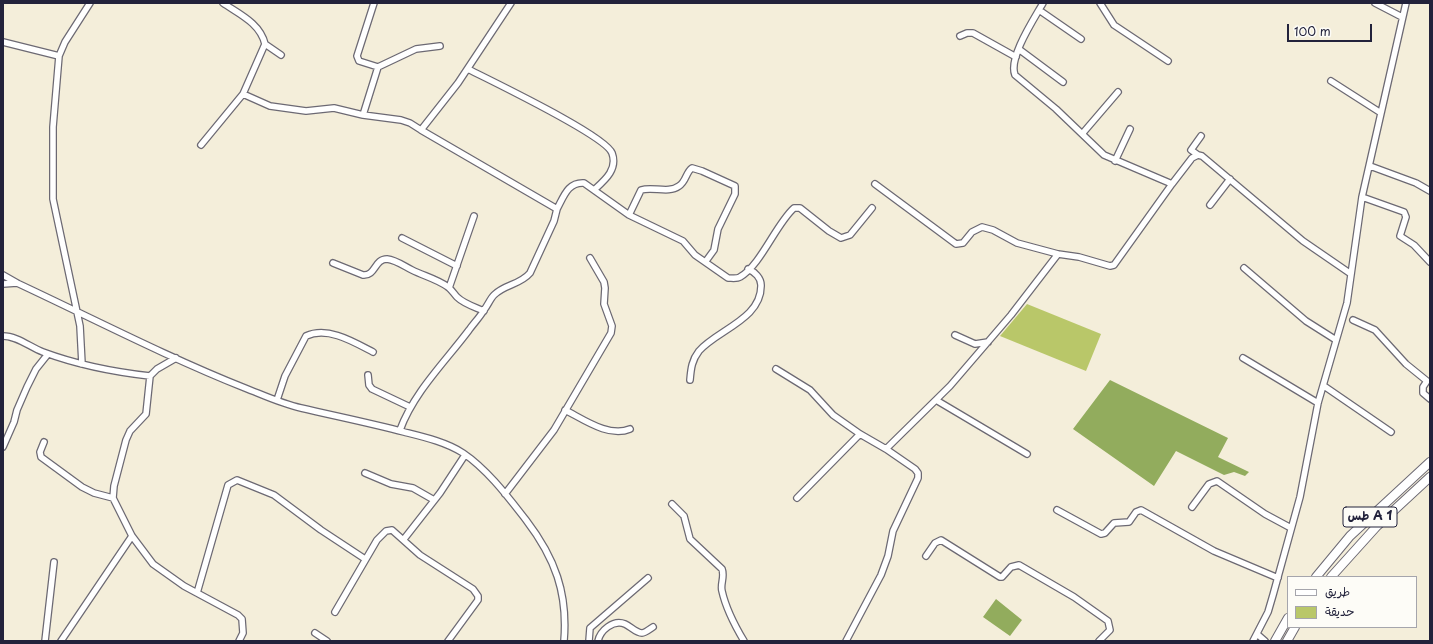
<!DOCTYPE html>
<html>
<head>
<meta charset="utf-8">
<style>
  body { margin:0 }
  #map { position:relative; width:1433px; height:644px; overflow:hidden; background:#f4eeda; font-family:"Playpen Sans","Playpen Sans Arabic",sans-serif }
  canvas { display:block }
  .frame { position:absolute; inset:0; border:4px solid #22223b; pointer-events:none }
  .legend { position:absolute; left:1287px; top:576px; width:130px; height:52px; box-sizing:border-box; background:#fdfcf7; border:1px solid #a5a5ac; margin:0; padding:5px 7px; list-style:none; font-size:12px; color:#22223b }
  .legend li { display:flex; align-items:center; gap:8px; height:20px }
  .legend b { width:20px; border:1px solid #a5a5ac }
  .scale { position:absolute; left:1287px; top:24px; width:85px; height:18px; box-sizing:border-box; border:2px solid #22223b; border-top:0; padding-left:5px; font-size:12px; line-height:14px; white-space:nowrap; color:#22223b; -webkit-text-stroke:3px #fdfcf7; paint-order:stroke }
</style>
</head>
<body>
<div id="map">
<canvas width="1433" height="644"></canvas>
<div class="frame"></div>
<ul class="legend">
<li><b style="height:5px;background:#fff"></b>طريق</li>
<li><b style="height:11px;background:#b9c769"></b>حديقة</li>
</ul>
<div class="scale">100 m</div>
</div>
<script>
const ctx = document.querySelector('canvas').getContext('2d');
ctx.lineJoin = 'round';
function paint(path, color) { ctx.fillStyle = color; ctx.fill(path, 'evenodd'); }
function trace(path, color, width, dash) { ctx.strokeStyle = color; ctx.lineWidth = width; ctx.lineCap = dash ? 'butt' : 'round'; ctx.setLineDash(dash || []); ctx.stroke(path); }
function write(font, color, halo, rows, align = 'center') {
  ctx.font = font + ' "Playpen Sans","Playpen Sans Arabic",sans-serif'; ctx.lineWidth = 3.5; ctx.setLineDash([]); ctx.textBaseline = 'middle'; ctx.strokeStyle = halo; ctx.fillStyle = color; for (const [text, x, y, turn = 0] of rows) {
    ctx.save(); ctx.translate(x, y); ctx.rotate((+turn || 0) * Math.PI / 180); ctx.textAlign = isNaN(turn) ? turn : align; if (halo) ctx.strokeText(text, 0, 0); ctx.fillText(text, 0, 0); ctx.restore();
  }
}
paint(new Path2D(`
  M1027,304L1101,334L1086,371L1000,336Z`), '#b9c769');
paint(new Path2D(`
  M1110,380L1228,438L1218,457L1249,472L1245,476L1234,472L1224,475L1176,451L1154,486L1073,429Z
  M996,599L1022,620L1010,636L983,617Z`), '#92ac5d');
const minor = new Path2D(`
  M374,3L357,56L359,61L378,67L416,49L440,46
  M1043,3C1034,19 1008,58 1015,75L1056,109L1104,155L1172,184
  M1100,3L1114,25L1168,61
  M1375,3L1402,17
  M1039,10L1081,39
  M960,36L967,33H973L1016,57
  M3,42L59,56
  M265,44L281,55
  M1020,50L1063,82
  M468,69C491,81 605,135 612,153C618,169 605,180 595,189
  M1331,81L1381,113
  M243,94L270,106L306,111L334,108L363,115L401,120L410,123L421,130
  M363,115L378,67
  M1082,134L1118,92
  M201,145L243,94L265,44C260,23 239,14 223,3
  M1198,155L1191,150L1201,136
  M1115,161L1130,129
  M1370,166L1416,183L1430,191
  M875,184L956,244L963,243L972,232L982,227L993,230L1017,243L1058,254
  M1362,197L1404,212L1406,217L1400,236L1414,245L1430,262
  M1210,205L1230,179
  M557,209C564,196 568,182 584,183L629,215L683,241L695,255L728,278C732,278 737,279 740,277C761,265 776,224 794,208H800L829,231L841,238L850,235L872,208
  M629,215L641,190C653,186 668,194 679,186C686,182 686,172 692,168L702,171L735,186V194L718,229L714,250L706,261
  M402,238L457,266
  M333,263L363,275C376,276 374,259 387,259C396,260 404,266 412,270C424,276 437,279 448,287C452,290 454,294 457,297C464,304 475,307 484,311
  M1244,268L1306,321L1336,340
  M3,275L17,283C92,318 167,357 245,388C263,395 282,404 301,408C335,416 370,423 404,432C424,437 446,442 463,453C488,470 508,497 526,520C555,558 568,593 564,641
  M3,284L17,283
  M449,288L474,216
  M1353,320L1375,330L1406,364L1427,381L1423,387V393L1430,399
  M955,335L975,344L988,342
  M3,336C17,336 30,347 43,352C78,365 114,372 150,376
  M176,358L157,369L150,376L146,414L130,431L126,440L114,486L113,498L132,536L153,564L184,586L238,615L242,619L243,633L239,641
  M1243,358L1318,403
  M82,364L80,326L53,199V127L59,56L65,42L90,3
  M776,369L810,390L833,415L860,434L886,449
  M368,375L369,385L372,389L410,407
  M690,380C691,368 692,360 699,351C717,330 762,319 761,285C761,278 755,272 748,269
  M1324,386L1391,432
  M277,400L285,376L306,336C328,326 354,342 373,352
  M936,400L1027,454
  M565,410C583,419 609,438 630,429
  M400,430C414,392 445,362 469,330C474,323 480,317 484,310C488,305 490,299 494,295C505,284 520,285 530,273L554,221L557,209L421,130L458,83L511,3
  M44,442L40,452L41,457L82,487L94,493L113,498
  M3,447L14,422L17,410L27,387L36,369L48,354
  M365,473L391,484L413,488L434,500
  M505,494L554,430L611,333L612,326L604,304L605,288L604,282L590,258
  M797,498L860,434
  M672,504L684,516L690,539L722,569C725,577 720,584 722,591C726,609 735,626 744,641
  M1192,507L1209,484L1217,481L1265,514L1291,528
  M1057,510L1101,534L1105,533L1114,523L1129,522L1136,512L1141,510L1214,551L1278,578
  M404,539L440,493L465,455
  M926,556L935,543L941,540L1000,577H1002L1011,567L1019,565L1074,597L1108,621L1110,630L1099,641
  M197,593L228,485L237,480L274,495L321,530L365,559
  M335,612L377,540L386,531L392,530L420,555L473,589L478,596V600L448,641
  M315,633L327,641
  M1257,634L1265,641
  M45,641L54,562
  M61,641L132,536
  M589,641L590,628L648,578
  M598,641C600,631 613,619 625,624C630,626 636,633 642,633C645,633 650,629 653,627
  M846,641L881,575L888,556L893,531L918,478V473L915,469L886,449L950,386L1011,315L1058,254L1079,257L1110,266L1114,265L1172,184L1192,158L1198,155L1202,156L1303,241L1351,274
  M1253,641L1268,612L1273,595L1300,497L1318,403L1347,303L1362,197L1406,3`);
const highway = new Path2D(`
  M1316,577L1350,536L1430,462
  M1331,577L1377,526L1430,477
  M1275,641L1288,618
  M1287,641L1295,627`);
trace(minor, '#6c6973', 8);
trace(highway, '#6c6973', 10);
trace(minor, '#fff', 5.5);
trace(highway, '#fff', 8);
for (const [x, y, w] of [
  [1370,517,54]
]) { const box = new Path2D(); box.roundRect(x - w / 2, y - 10, w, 20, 3); ctx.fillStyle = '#fdfcf7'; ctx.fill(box); trace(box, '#22223b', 1); }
write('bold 12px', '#22223b', null, [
  ["طس A 1",1370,517]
]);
</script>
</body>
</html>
